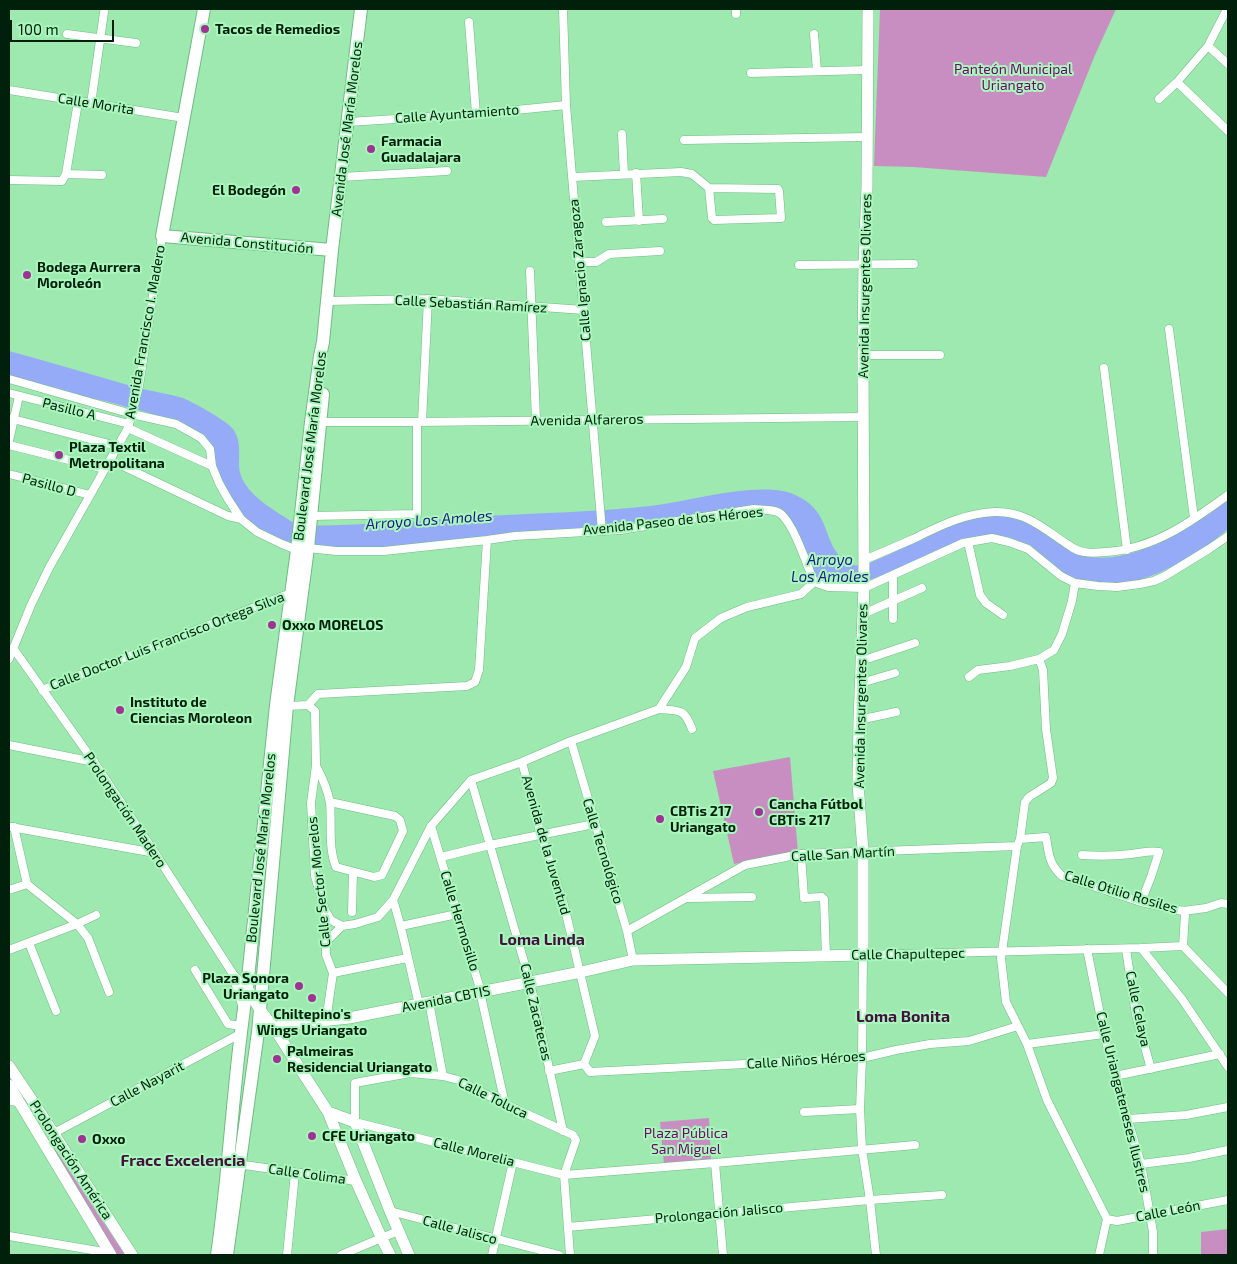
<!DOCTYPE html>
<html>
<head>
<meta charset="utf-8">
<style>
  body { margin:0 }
  #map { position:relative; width:1237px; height:1264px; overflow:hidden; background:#9de9b0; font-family:"Exo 2",sans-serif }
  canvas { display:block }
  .frame { position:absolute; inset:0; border:10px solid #01200c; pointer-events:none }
  .scale { position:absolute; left:10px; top:20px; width:104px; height:22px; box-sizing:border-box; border:2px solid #01200c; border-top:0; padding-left:6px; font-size:15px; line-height:18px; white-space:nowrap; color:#01200c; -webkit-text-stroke:4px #aaf7bd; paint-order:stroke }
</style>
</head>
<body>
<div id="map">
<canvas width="1237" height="1264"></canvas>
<div class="frame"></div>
<div class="scale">100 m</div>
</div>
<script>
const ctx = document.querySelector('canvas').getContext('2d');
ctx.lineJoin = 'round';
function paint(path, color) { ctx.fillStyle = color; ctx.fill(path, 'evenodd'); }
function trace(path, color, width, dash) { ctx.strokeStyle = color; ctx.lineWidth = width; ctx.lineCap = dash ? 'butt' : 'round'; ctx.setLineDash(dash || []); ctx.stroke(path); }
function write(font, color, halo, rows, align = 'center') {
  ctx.font = font + ' "Exo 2",sans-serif'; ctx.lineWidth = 4; ctx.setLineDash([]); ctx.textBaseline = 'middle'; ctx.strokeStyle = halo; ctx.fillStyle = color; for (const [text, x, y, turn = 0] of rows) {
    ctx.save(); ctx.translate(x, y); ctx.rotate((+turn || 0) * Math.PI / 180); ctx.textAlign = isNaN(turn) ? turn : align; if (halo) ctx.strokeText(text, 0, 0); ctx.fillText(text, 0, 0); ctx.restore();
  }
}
paint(new Path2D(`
  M880,9H1116L1095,55L1046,177L913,167L874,166Z
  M790,757L798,853L734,864L713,771Z
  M23,1104H27L43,1131L125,1255H117Z
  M709,1118L711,1160L664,1164L660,1122Z
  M1228,1229V1255H1201V1232Z`), '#c98ec1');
paint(new Path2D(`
  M9,351C50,362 90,374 131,386C148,391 166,393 183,398C193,402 227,421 233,429C241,440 239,453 239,466C240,489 266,505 283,516C287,518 291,522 295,523C307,528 353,524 368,524C407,523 446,518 485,516C540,513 595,512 650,506C692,501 733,487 776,490C790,491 805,498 814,508C828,523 827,546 843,559C850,564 855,567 865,565C881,558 897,551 913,543C942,529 966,515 999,515C1026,516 1048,536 1070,549C1118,578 1190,527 1228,499V529L1207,546L1175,565L1159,573L1134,582L1101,584L1076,579L1066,575L1031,548L991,536L894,573L848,586L829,585L816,579L794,530L783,510L770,506L757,507L662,520L602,525L563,530L516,533L387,548L356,550L300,545L278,542L258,532L240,515L214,465L211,449L176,421L146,412L105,401L63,393L9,378Z`), '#96abf7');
const street = new Path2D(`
  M563,9L566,105L602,531
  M736,9V14
  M469,22L476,114
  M67,34L136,43
  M814,34L817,71
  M1208,46L1228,64
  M751,73L867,70
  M1177,82L1228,131
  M9,90L184,118
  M1159,99L1177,82L1208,46L1227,9
  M91,104L104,12
  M348,122L476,114L566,105
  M622,134L624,174
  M684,140L867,137
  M636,173L639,221
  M66,174L102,175
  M341,177L447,171
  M573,177L681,172L692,174L709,188L778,189L779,191L781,218L714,220L712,218L709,188
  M9,180L62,181L66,174L78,102
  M606,222L663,219
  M580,262H596L609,254L660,251
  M799,265L914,264
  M530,271L536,420
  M327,301L428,299L584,310
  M1169,329L1194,518
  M863,355H940
  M1104,368L1127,550
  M9,379L132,414L176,424L201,438L210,449L212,466L219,483L228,499L241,519L257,532L282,544L297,550
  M9,393L129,424
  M9,418L117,446
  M318,422H417L863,417
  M422,422L428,299
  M128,428L212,466
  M9,441L19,396
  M9,445L105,469
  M110,460L228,516L241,519
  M9,474L90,495
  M311,516L417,514V422
  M968,542L980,595L986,603L1003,615
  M308,548L336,551H384L487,540L515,536L620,530L754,509C762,510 775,509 781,514C794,525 807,565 814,582L828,587L864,588L963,543L992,538L1009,542L1028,549L1061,576L1075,583L1098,586L1117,587L1140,584L1154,581L1165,576L1209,549L1228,536
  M864,560C881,553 897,546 913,539C940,526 965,513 995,512C1028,511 1047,532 1073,548C1083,554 1095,553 1106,552C1154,549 1191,522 1228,495
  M863,614L922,588
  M893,619V576
  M13,648L94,762L155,853L233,974L247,988
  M9,659L31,605L49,568L128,428L133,410L139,386L162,236
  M1039,659L1043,670L1046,729L1053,778L1051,783L1029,797L1025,802L1020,839L1017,846L1002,952L1001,958L1006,1002L1027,1044L1047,1100L1107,1219L1099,1255
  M861,661L915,643
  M969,677L978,670L1010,666L1039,659L1054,650L1062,634L1072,601L1075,583
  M861,683L895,673
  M42,690L291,593H295
  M308,705L318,694L467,686L475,682L479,670L487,540
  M287,706L308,705L315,711L316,765L311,803L315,876L325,910L326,955L333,973L326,1021
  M659,709C680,711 684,708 692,729
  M859,720L896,712
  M571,741L627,931L633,960
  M9,745L94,762
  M522,762L541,835L564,905L595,1036L584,1064
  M316,766C322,777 328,791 330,803C332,825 328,847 336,867L374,877L382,875L403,831L400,820L395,816L330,802
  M471,780L530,982L563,1131
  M431,826L481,992V996L505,1104
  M11,827L155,853
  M14,827L27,884L77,924L88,938L109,992
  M1020,839L1046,837C1049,855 1049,864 1062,876L1141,902L1183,911L1206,908L1221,903L1228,904
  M801,854L804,898L822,897L824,899L826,956
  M1082,855C1099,856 1115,856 1131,854C1141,853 1150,850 1159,852L1151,877L1141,902
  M441,857L490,845L594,824
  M9,890L27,884
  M689,898L752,897
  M393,900C404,934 410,969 419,1004
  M325,910L331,920L342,926L355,924L378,917L393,900L431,826L471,780L522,762L571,741L659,709L686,667L695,638L721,618L747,607L801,594L814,582
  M352,912L353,872
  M401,926L457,914
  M627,931L745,865L801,854L1017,846
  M326,942L342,926
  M29,943L56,1011
  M1183,946L1228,993
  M1183,946L1185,914L1183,911
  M1141,948L1182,999L1228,1067
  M1087,949L1104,1034L1115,1076L1141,1164L1153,1232V1255
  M1126,949L1136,1015L1151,1069
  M9,950L77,924L96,915
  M195,970L228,1024L241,1026
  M333,973L407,958
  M233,976L242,1005
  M429,1002L443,1076
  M1027,1044L1104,1034
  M584,1064L590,1072L862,1058L896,1050L930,1044L969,1041L1018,1026
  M549,1071L584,1064
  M1115,1076L1220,1054
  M9,1101L19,1102
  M804,1112L860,1109
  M1128,1119L1186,1115L1228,1107
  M54,1133L240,1034
  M715,1163L723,1255
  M237,1164L356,1181
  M1141,1164L1189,1158L1228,1150
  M390,1211L559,1255
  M1107,1219L1117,1221L1228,1200
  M568,1227L870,1200L942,1195
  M9,1236L110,1253
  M287,1255L295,1173
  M341,1255L398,1231
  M492,1255L513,1162
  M570,1255L564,1175L576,1140L573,1135L505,1104L458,1080L443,1076L410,1073L355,1083V1122L564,1175L715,1163L915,1145
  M876,1255L870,1200L862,1149L860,1109L862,1058L863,955L1141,948L1183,946`);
const secondary = new Path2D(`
  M247,988L260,1010L274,1028L328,1112L356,1181L382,1239L390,1255
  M258,1032L284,1025L349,1018L581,972L633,960L863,955V851L858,784L859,720L864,585L863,355L864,264L867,187L868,9
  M9,1066L36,1106L132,1255
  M9,1085L111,1255
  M328,1112L355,1122L390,1211L409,1255`);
const primary = new Path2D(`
  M204,9L162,236L332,250
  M217,1255C230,1167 233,1077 247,988L276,705L297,550L311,422L320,356L323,342L332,250L361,9
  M227,1255L258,1032L287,706L308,548L323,394`);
trace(street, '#70bb84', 9);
trace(secondary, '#70bb84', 12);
trace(primary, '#70bb84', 14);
trace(street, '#fff', 8);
trace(secondary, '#fff', 11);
trace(primary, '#fff', 12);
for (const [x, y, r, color] of [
  [205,29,5,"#9e3394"],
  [371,149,5,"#9e3394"],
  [296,190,5,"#9e3394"],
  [27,275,5,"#9e3394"],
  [59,455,5,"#9e3394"],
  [272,625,5,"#9e3394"],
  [120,710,5,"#9e3394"],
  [759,812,5,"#9e3394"],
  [660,819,5,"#9e3394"],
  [299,986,5,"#9e3394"],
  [312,998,5,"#9e3394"],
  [277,1059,5,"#9e3394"],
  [312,1136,5,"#9e3394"],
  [82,1139,5,"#9e3394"]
]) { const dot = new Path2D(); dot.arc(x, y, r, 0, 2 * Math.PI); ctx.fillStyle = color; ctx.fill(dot); trace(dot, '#aaf7bd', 2); }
write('bold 14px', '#01200c', '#aaf7bd', [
  ["Tacos de Remedios",215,29],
  ["Farmacia",381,141],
  ["Guadalajara",381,157],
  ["El Bodegón",286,190,"right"],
  ["Bodega Aurrera",37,267],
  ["Moroleón",37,283],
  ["Plaza Textil",69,447],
  ["Metropolitana",69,463],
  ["Oxxo MORELOS",282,625],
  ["Instituto de",130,702],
  ["Ciencias Moroleon",130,718],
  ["Cancha Fútbol",769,804],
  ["CBTis 217",769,820],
  ["CBTis 217",670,811],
  ["Uriangato",670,827],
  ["Plaza Sonora",289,978,"right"],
  ["Uriangato",289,994,"right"],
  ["Chiltepino's",312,1014,"center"],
  ["Wings Uriangato",312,1030,"center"],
  ["Palmeiras",287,1051],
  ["Residencial Uriangato",287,1067],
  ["CFE Uriangato",322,1136],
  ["Oxxo",92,1139]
], 'left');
write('14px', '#71056a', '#aaf7bd', [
  ["Panteón Municipal",1013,69],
  ["Uriangato",1013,85],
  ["Plaza Pública",686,1133],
  ["San Miguel",686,1149]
]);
write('14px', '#01200c', '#aaf7bd', [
  ["Calle Morita",96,104,9],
  ["Calle Ayuntamiento",457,114,-4],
  ["Avenida José María Morelos",347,129,-83],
  ["Avenida Constitución",247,243,5],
  ["Calle Ignacio Zaragoza",580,270,-95],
  ["Avenida Insurgentes Olivares",865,286,-89],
  ["Calle Sebastián Ramírez",471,304,3],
  ["Avenida Francisco I. Madero",145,332,-80],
  ["Pasillo A",69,409,14],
  ["Avenida Alfareros",587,420,-1],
  ["Boulevard José María Morelos",310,446,-83],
  ["Pasillo D",49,485,15],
  ["Avenida Paseo de los Héroes",673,521,-6],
  ["Calle Doctor Luis Francisco Ortega Silva",167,641,-21],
  ["Avenida Insurgentes Olivares",861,696,-89],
  ["Prolongación Madero",125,810,56],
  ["Avenida de la Juventud",546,845,74],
  ["Boulevard José María Morelos",261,848,-84],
  ["Calle Tecnológico",603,851,73],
  ["Calle San Martín",843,854,-3],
  ["Calle Sector Morelos",319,882,-96],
  ["Calle Otilio Rosiles",1121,892,17],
  ["Calle Hermosillo",460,921,73],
  ["Calle Chapultepec",908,954,-1],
  ["Avenida CBTIS",446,999,-11],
  ["Calle Celaya",1138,1009,78],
  ["Calle Zacatecas",536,1012,77],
  ["Calle Niños Héroes",806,1060,-4],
  ["Calle Nayarit",147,1084,-28],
  ["Calle Toluca",493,1098,26],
  ["Calle Uriangateneses Ilustres",1123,1102,76],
  ["Calle Morelia",474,1152,14],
  ["Prolongación América",71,1160,57],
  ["Calle Colima",307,1174,8],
  ["Calle León",1168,1211,-11],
  ["Prolongación Jalisco",719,1213,-5],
  ["Calle Jalisco",460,1230,15]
]);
write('italic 15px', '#1c1c87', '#aaf7bd', [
  ["Arroyo Los Amoles",429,520,-4],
  ["Arroyo",830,560],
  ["Los Amoles",830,577]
]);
write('bold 16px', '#44103f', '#aaf7bd', [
  ["Loma Linda",542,940],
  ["Loma Bonita",903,1017],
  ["Fracc Excelencia",183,1161]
]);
</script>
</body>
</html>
